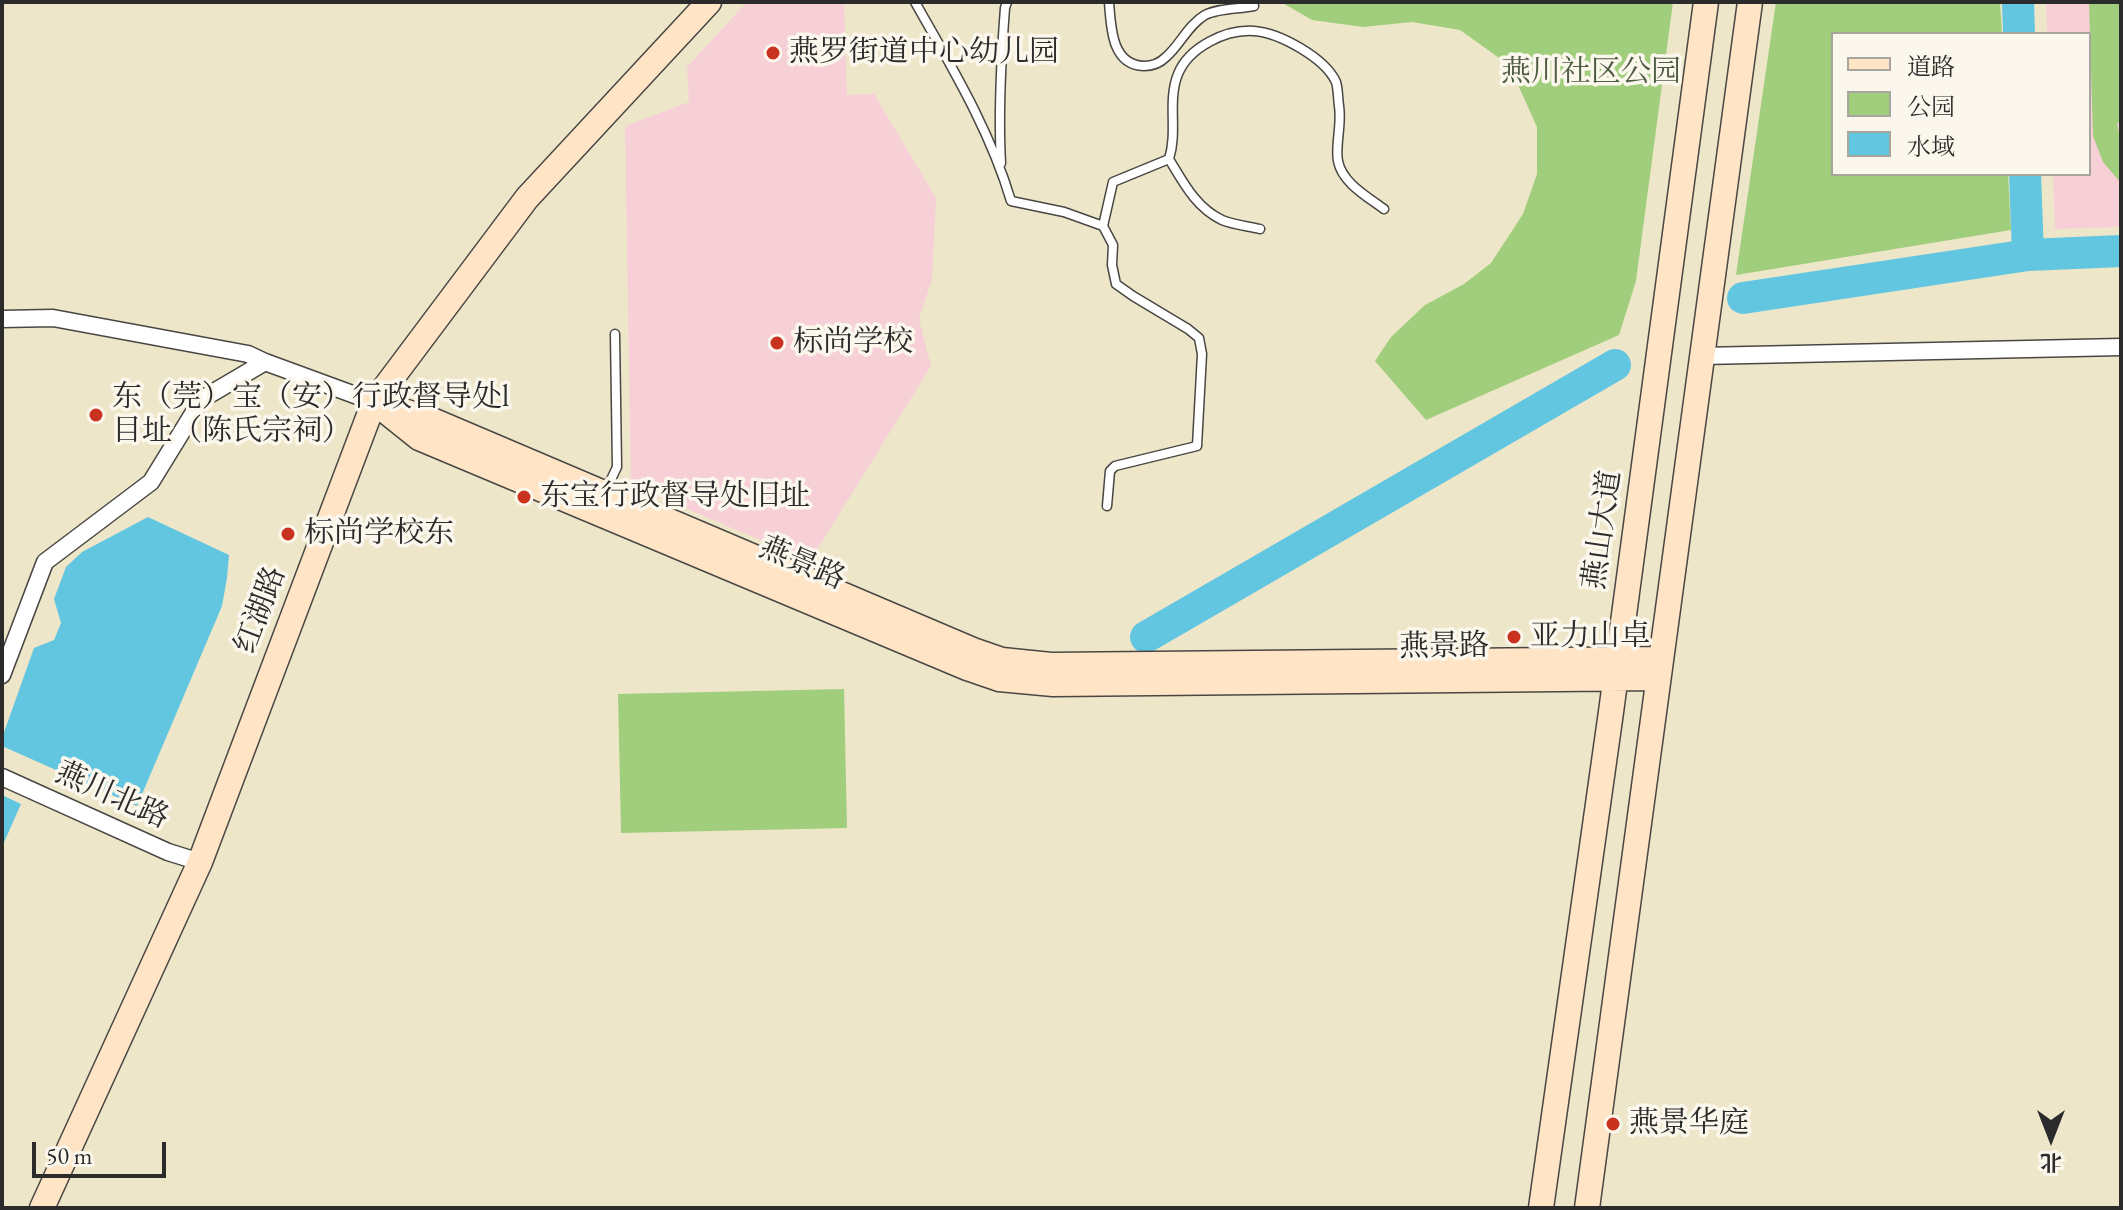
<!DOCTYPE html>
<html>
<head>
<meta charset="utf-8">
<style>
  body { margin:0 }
  #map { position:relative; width:2123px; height:1210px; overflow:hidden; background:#eee6c9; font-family:"EB Garamond","Noto Serif SC",serif }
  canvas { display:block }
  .frame { position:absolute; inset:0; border:4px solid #2b2b2b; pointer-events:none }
  .legend { position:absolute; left:1831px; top:32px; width:260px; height:144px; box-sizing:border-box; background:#fbf7ec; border:2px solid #a8a59f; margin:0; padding:10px 14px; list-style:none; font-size:24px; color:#2b2b2b }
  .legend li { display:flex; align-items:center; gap:16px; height:40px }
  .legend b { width:40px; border:2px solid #a8a59f }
  .north { position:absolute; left:2011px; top:1098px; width:80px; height:80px; -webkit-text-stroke:6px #fbf7ec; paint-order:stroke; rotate:180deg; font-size:22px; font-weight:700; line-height:32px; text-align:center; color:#2b2b2b }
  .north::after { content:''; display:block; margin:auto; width:28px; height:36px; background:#2b2b2b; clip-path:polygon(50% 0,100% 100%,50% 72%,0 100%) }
  .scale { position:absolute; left:32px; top:1142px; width:134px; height:36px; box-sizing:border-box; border:4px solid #2b2b2b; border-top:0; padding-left:10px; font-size:24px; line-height:28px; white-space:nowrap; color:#2b2b2b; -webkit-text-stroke:6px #fbf7ec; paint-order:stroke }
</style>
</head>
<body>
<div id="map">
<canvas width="2123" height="1210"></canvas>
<div class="frame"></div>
<ul class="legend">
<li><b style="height:10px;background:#ffe4c6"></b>道路</li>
<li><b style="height:22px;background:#a1ce7c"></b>公园</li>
<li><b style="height:22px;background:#63c6e1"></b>水域</li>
</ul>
<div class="north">北</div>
<div class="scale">50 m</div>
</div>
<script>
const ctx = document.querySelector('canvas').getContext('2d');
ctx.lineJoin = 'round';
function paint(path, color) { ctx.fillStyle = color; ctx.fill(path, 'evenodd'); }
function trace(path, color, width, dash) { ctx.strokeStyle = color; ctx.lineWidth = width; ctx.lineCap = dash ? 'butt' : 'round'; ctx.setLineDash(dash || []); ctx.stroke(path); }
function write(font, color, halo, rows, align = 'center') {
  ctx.font = font + ' "EB Garamond","Noto Serif SC",serif'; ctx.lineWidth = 7; ctx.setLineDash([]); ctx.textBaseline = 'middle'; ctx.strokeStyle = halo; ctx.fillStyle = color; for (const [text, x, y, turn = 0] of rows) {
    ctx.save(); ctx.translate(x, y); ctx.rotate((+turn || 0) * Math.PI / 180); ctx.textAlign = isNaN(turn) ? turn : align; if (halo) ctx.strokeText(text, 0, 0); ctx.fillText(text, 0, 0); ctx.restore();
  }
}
paint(new Path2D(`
  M747,2H844L847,95L874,94L936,198L932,279L919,319L931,366L810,561L631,485L625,126L689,102L687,67Z
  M2046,2H2121V227L2055,229L2053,174H2089V34H2047Z`), '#f6cfd7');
paint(new Path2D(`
  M1281,2H1673L1636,281L1619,335L1426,420L1375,361L1391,337L1425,305L1464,284L1491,263L1523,214L1537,174V127L1509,65L1460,30L1412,22L1363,27L1312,20Z
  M1776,2H2000L2002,34H1833V174H2008L2011,230L1736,275Z
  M2089,2H2121V122L2117,123L2121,142V183L2103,162L2093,136Z
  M844,689L847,828L621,833L618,694Z`), '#a1ce7c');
paint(new Path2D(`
  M148,517L229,555L227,578L222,606L137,806L2,746V738L34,648L54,640L61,623L54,599L66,567L82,552Z
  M2,795L21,804L2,847Z`), '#63c6e1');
trace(new Path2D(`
  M2018,2L2019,34
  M2025,174L2028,255
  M1743,298L2028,255L2121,251
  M1146,637L1615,365`), '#63c6e1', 32);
const lane = new Path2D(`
  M915,2C951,66 990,130 1011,201L1064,212L1103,226L1113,245L1112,265L1116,284L1133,296L1188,329L1199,338L1202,354L1197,446L1115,466L1110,471L1107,506
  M1109,2C1111,26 1111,65 1144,66C1153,66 1160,63 1166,57C1180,45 1188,25 1205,15C1218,8 1239,9 1254,6
  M1169,159C1183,182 1196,208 1222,220C1234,225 1248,226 1260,229
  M1001,163C998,111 1001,60 1005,8L1007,2
  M1103,226L1113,182L1169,159C1178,131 1167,101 1178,74C1189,47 1226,29 1254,31C1280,33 1325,58 1336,82C1338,88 1338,99 1339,106C1342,124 1335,146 1338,161C1342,183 1368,197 1384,209
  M606,490L617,467L615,334`);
const street = new Path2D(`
  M2,319L53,318L248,354L265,362L374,402
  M1702,356L2121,347
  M2,675L45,562L151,482L202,399L265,362
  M2,777L168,852L200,862`);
const secondary = new Path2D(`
  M374,402L419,438L967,668L999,679L1053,684L1658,678
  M388,406L432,420L973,650L1002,660L1051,665L1661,659
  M42,1208L200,862L374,402L527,198L709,2
  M1541,1208L1611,712L1706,2
  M1587,1208L1750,2`);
trace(lane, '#484743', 11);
trace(street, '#484743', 19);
trace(secondary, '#484743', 27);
trace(lane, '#fff', 8);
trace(street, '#fff', 16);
trace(secondary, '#ffe4c6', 24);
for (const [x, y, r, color] of [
  [773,53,8,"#c8321e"],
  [777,343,8,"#c8321e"],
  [96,415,8,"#c8321e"],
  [524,497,8,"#c8321e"],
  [288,534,8,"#c8321e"],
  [1514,637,8,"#c8321e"],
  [1613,1124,8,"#c8321e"]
]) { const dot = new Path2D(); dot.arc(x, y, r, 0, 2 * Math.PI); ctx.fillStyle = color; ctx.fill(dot); trace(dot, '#fbf7ec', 3); }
write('30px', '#2b2b2b', '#fbf7ec', [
  ["燕罗街道中心幼儿园",789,53],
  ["标尚学校",793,343],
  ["东（莞）宝（安）行政督导处l",112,398],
  ["目址（陈氏宗祠）",112,432],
  ["东宝行政督导处旧址",540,497],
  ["标尚学校东",304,534],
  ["亚力山卓",1530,637],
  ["燕景华庭",1629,1124]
], 'left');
write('30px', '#4e5c43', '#fbf7ec', [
  ["燕川社区公园",1591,73]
]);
write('30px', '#2b2b2b', '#fbf7ec', [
  ["燕山大道",1603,530,-82],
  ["燕景路",802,564,23],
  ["红湖路",261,610,-69],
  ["燕景路",1444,647,-1],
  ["燕川北路",112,796,24]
]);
</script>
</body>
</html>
